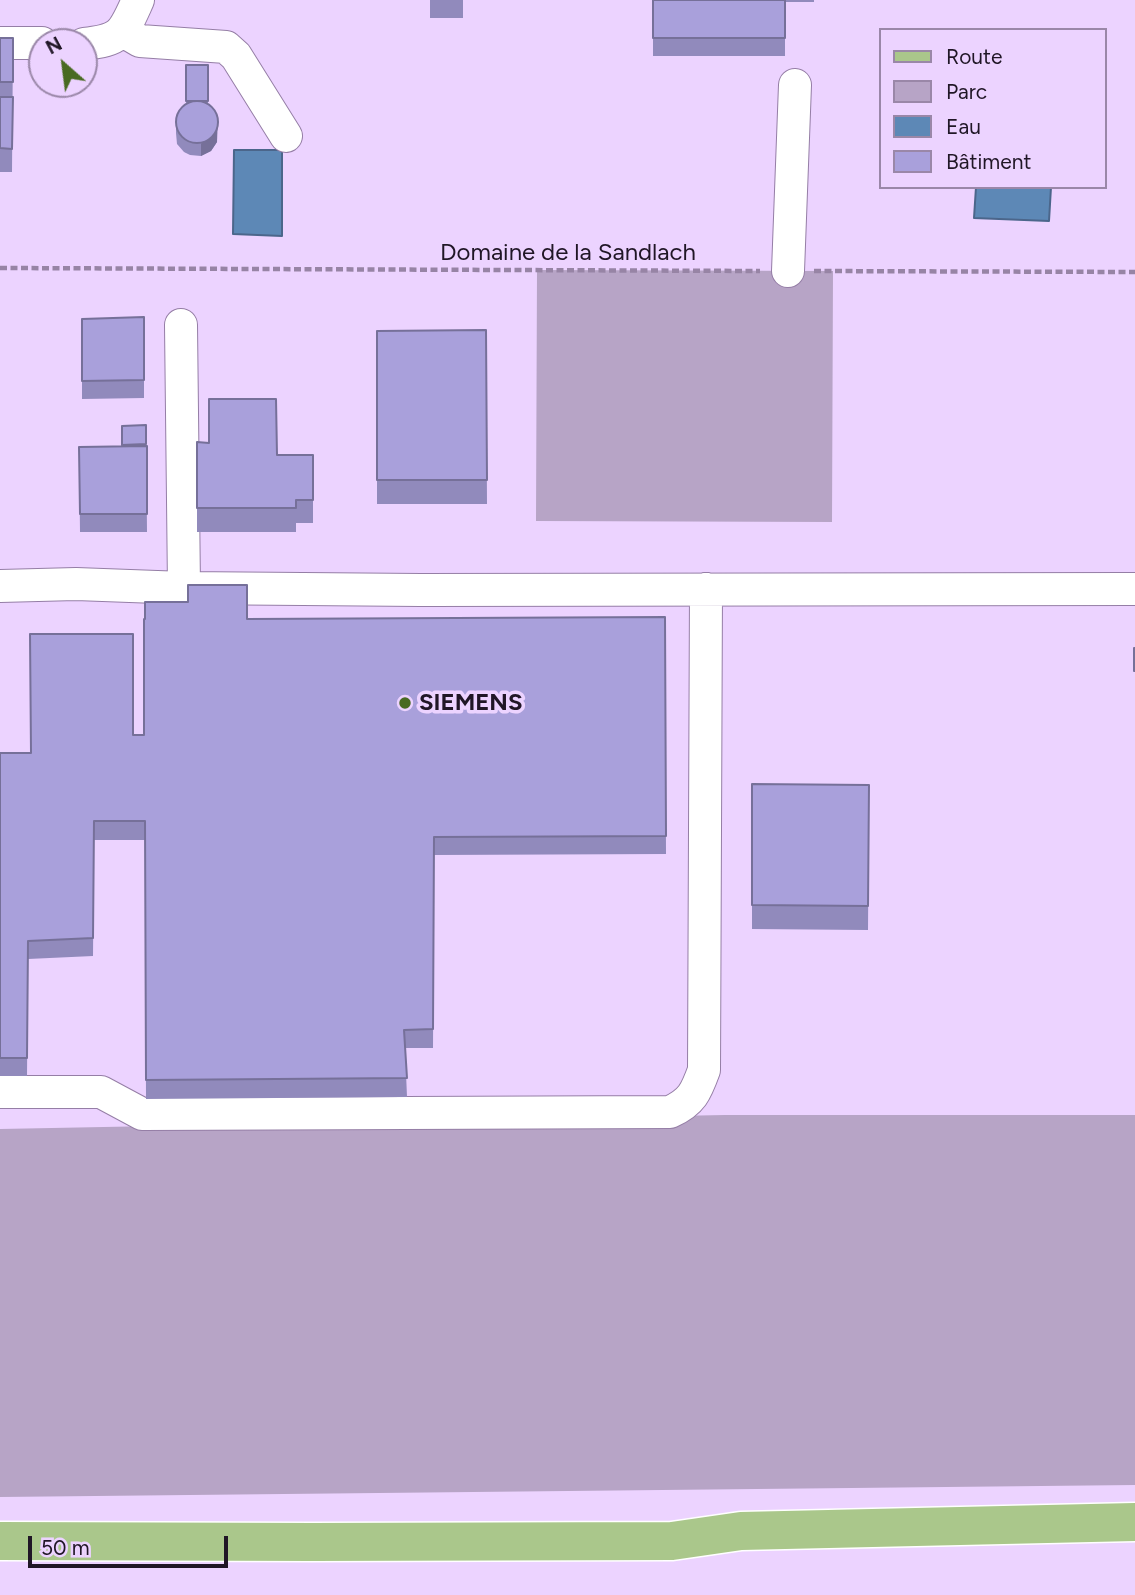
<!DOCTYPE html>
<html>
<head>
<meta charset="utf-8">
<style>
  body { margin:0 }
  #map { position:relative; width:1135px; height:1595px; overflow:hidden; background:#ecd3ff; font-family:Figtree,sans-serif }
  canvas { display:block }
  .legend { position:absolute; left:879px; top:28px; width:228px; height:161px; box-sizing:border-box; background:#ecd3ff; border:2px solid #9a87a8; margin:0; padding:9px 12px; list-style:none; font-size:21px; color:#201626 }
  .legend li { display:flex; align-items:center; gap:14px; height:35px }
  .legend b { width:35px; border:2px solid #9a87a8 }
  .north { position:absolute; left:28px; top:28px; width:70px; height:70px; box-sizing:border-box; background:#ecd3ff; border:2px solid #9a87a8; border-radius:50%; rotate:332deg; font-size:19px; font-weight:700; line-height:28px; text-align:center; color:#201626 }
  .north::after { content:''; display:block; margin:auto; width:24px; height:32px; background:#496a22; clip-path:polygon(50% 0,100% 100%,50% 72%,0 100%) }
  .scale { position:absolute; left:28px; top:1536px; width:200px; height:32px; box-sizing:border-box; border:4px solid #201626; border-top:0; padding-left:9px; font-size:21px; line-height:24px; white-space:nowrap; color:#201626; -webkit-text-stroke:5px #ecd3ff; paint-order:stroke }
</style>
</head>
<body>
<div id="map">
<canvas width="1135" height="1595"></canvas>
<ul class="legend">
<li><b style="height:9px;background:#aac78b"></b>Route</li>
<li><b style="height:19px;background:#b7a4c6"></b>Parc</li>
<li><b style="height:19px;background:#5d88b6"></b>Eau</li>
<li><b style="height:19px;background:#a9a0db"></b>Bâtiment</li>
</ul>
<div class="north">N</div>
<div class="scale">50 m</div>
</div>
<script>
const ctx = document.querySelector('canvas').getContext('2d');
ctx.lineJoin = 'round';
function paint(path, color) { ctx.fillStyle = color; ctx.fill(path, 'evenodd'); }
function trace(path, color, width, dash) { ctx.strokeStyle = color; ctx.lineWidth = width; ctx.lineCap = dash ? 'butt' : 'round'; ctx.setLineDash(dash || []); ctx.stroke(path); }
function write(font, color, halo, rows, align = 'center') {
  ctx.font = font + ' Figtree,sans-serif'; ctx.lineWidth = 7; ctx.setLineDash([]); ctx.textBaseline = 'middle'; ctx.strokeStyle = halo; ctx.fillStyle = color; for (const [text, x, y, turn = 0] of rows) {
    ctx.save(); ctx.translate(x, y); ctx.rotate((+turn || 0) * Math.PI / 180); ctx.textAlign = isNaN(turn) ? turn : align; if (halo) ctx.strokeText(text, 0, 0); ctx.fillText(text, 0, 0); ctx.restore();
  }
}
paint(new Path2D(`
  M537,270L833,271L832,522L536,521Z
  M725,1115H1135V1485L0,1497V1129Z`), '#b7a4c6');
const water = new Path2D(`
  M234,150H282V236L233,234Z
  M976,187H1051L1049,221L974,218Z`);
paint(water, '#5d88b6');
trace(water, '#4b668b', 2);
const minor = new Path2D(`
  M123,31L140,41L226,47L236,56L286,136
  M0,43H42
  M84,44C122,40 123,33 138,0
  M788,271L795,85
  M181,325L184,588
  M0,586L76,584L184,588L421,590L1135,589
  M0,1092H101L142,1114L670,1112C692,1102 696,1092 704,1070L706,589`);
const major = new Path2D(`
  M0,1541L312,1542L672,1541L741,1531L1135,1522`);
trace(minor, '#957ea6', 34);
trace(major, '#fff', 41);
trace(new Path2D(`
  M0,268L760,271
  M814,271L1135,272`), '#9784a5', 4.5, [7, 3.5]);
trace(minor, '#fff', 32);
trace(major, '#aac78b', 38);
paint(new Path2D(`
  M430,0H463V18H430Z
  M653,0H814V2H785V56H653Z
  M0,38H13L12,172H0Z
  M186,65H208V104L217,142L211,151L201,156L190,155L184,152L177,144L176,133V121L186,104Z
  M144,317V398L82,399V319Z
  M486,330L487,504H377V331Z
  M146,425L147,532H80L79,447L122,446V426Z
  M197,442L277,455H313V523H296V532H197Z
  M665,617L666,854L434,855L433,1048H405L407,1097L146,1099L145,840H94L93,956L28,959L27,1076H0V753H31L133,735H144L247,619Z
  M752,784L869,785L868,930L752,929Z`), '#918abc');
paint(new Path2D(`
  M218,117L217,142L211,151L201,156V144Z`), '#767099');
const building = new Path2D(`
  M653,0H785V38H653Z
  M0,38H13V82H0Z
  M186,65H208V101H186Z
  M0,97H13L12,149L0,148Z
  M176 122a21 21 0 1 1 42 0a21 21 0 1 1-42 0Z
  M144,317V380L82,381V319Z
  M486,330L487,480H377V331Z
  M209,399H276L277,455H313V500H296V508H197V442L209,443Z
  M146,425V444L122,445V426Z
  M147,446V514H80L79,447Z
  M188,585H247V619L665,617L666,836L434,837L433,1029L404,1030L407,1078L146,1080L145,821H94L93,938L28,941L27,1058H0V753H31L30,634H133V735H144V619H145V602H188Z
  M1134,648H1135V671H1134Z
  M752,784L869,785L868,906L752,905Z`);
paint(building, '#a9a0db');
trace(building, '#767099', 2);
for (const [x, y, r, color] of [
  [405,703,7,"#496a22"]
]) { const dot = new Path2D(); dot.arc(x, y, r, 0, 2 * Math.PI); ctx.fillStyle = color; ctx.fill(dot); trace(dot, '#ecd3ff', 2.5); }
write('24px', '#201626', '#ecd3ff', [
  ["Domaine de la Sandlach",568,253]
]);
write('bold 24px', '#201626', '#ecd3ff', [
  ["SIEMENS",419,703]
], 'left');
</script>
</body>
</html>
